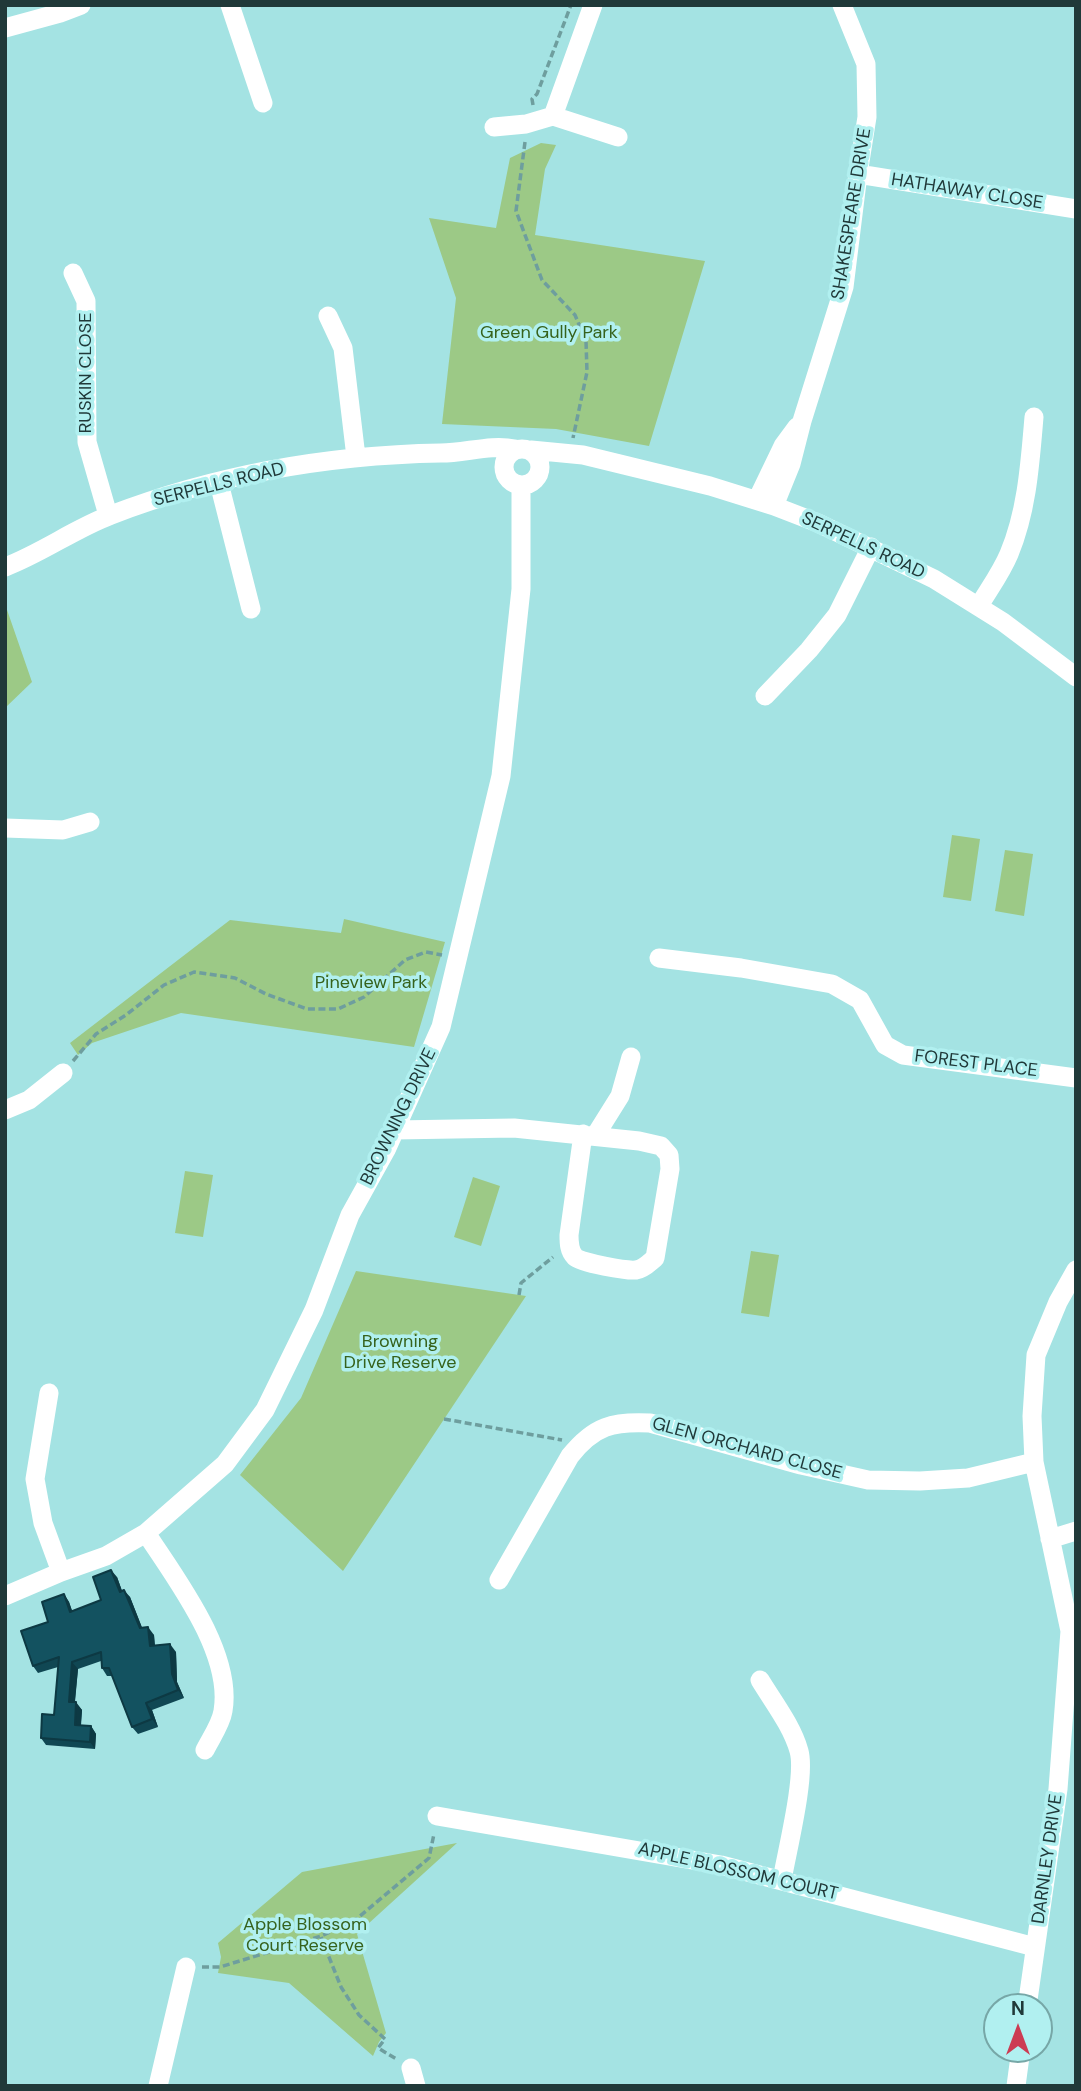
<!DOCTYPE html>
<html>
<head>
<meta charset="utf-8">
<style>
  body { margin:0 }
  #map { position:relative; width:1081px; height:2091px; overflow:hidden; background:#a4e3e3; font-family:"DM Sans",sans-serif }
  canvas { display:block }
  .frame { position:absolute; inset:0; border:7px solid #203939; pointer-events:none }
  .north { position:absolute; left:983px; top:1993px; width:70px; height:70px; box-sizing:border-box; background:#b1f0f0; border:2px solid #77a7a7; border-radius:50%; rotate:0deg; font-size:19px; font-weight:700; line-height:28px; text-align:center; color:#203939 }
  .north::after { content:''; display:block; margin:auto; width:24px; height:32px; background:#cc3c53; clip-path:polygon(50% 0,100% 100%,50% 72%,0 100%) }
</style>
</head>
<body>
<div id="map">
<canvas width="1081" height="2091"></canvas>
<div class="frame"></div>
<div class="north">N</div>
</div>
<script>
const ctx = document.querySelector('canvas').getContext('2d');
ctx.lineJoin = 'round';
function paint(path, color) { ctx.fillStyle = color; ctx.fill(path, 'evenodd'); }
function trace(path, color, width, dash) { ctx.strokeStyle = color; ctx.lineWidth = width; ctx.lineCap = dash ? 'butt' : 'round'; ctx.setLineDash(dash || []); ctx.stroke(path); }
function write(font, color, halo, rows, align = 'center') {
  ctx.font = font + ' "DM Sans",sans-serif'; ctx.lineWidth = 7; ctx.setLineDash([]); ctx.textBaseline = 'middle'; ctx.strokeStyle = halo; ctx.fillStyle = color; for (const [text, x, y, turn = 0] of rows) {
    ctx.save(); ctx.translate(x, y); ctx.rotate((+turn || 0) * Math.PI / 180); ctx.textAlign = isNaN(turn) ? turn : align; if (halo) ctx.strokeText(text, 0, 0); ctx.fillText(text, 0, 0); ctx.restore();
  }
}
paint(new Path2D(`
  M541,143L556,145L545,169L535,235L705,261L649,446L556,429L442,424L456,298L429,218L496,228L510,158Z
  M5,604L32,682L5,708Z
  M952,835L980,839L971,901L943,897Z
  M1005,850L1033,854L1024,916L995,911Z
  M344,919L445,942L414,1047L181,1013L92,1043L78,1055L70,1043L230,920L341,933Z
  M185,1171L213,1175L203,1237L175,1233Z
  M473,1177L500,1186L481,1246L454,1237Z
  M751,1251L779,1255L769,1317L741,1313Z
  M356,1271L526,1296L343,1571L240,1475L301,1398Z
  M457,1843L357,1934L386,2033L379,2042L373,2056L289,1983L218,1973L221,1957L218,1943L302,1872Z`), '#9cc986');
trace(new Path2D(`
  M533,105L532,99L537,94L571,5
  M525,142L516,211L542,280L575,315L586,341L587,372L573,438
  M73,1061L96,1034L126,1015L164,985L194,972L235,978L266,994L307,1009H338L364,997L405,960L426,952L442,955
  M519,1295L521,1283L553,1257
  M444,1419L562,1440
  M321,1937L341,1987L359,2015L385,2039L378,2048L398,2060
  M202,1967H220L321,1936L353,1922L429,1858L434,1834`), '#6e9e9e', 3.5, [7, 3.5]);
trace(new Path2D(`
  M230,5L263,103
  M5,28L60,13L81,5
  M553,116L618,137
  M494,127L526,124L553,116L593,5
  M858,174L1076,209
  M73,273L86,301L87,442L108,515
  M328,316L343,348L356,457
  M504 467a18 18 0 1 1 36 0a18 18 0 1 1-36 0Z
  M531,450L583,455L710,486L774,506L818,523L934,579L1003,622L1076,677
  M219,483L251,609
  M757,500L783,446L797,427
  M774,506L791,464L802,421L844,287L858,174L867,117L866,64L842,5
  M5,567C42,553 74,529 111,515C215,475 329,455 441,453C466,453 490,444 515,449
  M979,606C989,589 1001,573 1009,554C1027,511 1030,464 1034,417
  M765,696L809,650L837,615L871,547
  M5,828L63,830L90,822
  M659,958L741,968L832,984L860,1000L885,1045L903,1055L1076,1078
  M5,1110L29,1100L63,1073
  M395,1130L514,1128L639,1141L661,1146L669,1155L670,1169L655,1258C650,1262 644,1269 636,1270C627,1271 581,1263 575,1257C569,1251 569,1243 569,1235L583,1134
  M595,1136L620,1096L631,1057
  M49,1393L35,1479L43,1523L61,1572
  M146,1533C176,1579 233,1653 223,1711C221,1724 211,1738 205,1750
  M1050,1539L1076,1531
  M499,1580L570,1456C594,1426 613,1421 650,1423L801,1465L868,1480L920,1481L968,1478L1034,1462
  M5,1596L61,1572L106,1556L146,1533L225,1464L265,1410L314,1310L350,1215L386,1150L441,1027L501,776L521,589V485
  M760,1680C774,1703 792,1726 799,1751C806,1776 787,1851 782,1880
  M437,1816L721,1865L1035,1947
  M1027,2007L1058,1789L1070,1631L1034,1462L1032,1416L1036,1355L1058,1302L1076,1270
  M411,2068L416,2086
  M158,2086L186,1967
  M1016,2086L1021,2049`), '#fff', 19);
paint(new Path2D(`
  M117,1577L122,1591L130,1597L142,1628L154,1635L155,1645L176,1652L177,1682L184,1698L152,1710L158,1727L138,1734L132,1727L113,1676H107L102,1668L101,1661L78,1669L75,1702L82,1710L81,1726H91L96,1734L95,1749L46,1745L41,1738L54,1715L58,1667L38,1673L33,1666L48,1622L64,1594L69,1602L72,1611L101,1600Z`), '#104753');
paint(new Path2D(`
  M111,1570L117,1577L125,1599L120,1592Z
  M124,1590L130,1597L145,1635L140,1628Z
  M64,1594L69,1602L75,1619L70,1612Z
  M148,1627L154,1635L155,1653L150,1646Z
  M170,1644L176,1652L177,1682L184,1698L178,1690L172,1674Z
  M72,1662L78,1669L74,1709L69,1702Z
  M76,1702L82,1710L80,1733L75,1725Z
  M146,1703L152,1710L158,1727L152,1719Z
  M91,1726L96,1734L95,1749L90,1742Z`), '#0d3943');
const building = new Path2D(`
  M111,1570L120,1592L124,1590L140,1628L148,1627L150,1646L170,1644L172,1674L178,1690L146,1703L152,1719L132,1727L109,1668H102L101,1652L72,1662L69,1702H76L75,1725L91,1726L90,1742L41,1738L42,1714L54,1715L59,1657L33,1666L21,1631L48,1622L42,1602L64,1594L70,1612L101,1600L93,1577Z`);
paint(building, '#135260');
trace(building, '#0d3943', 2);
write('18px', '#203939', '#b1f0f0', [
  ["HATHAWAY CLOSE",967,192,9],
  ["SHAKESPEARE DRIVE",852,214,-81],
  ["RUSKIN CLOSE",86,373,-90],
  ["SERPELLS ROAD",219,485,-14],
  ["SERPELLS ROAD",863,546,25],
  ["FOREST PLACE",976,1064,7],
  ["BROWNING DRIVE",399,1117,-64],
  ["GLEN ORCHARD CLOSE",747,1449,15],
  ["DARNLEY DRIVE",1048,1859,-82],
  ["APPLE BLOSSOM COURT",738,1872,13]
]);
write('18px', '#36621c', '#b1f0f0', [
  ["Green Gully Park",549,333],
  ["Pineview Park",371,983],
  ["Browning",400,1342],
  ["Drive Reserve",400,1363],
  ["Apple Blossom",305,1925],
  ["Court Reserve",305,1946]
]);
</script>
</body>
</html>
